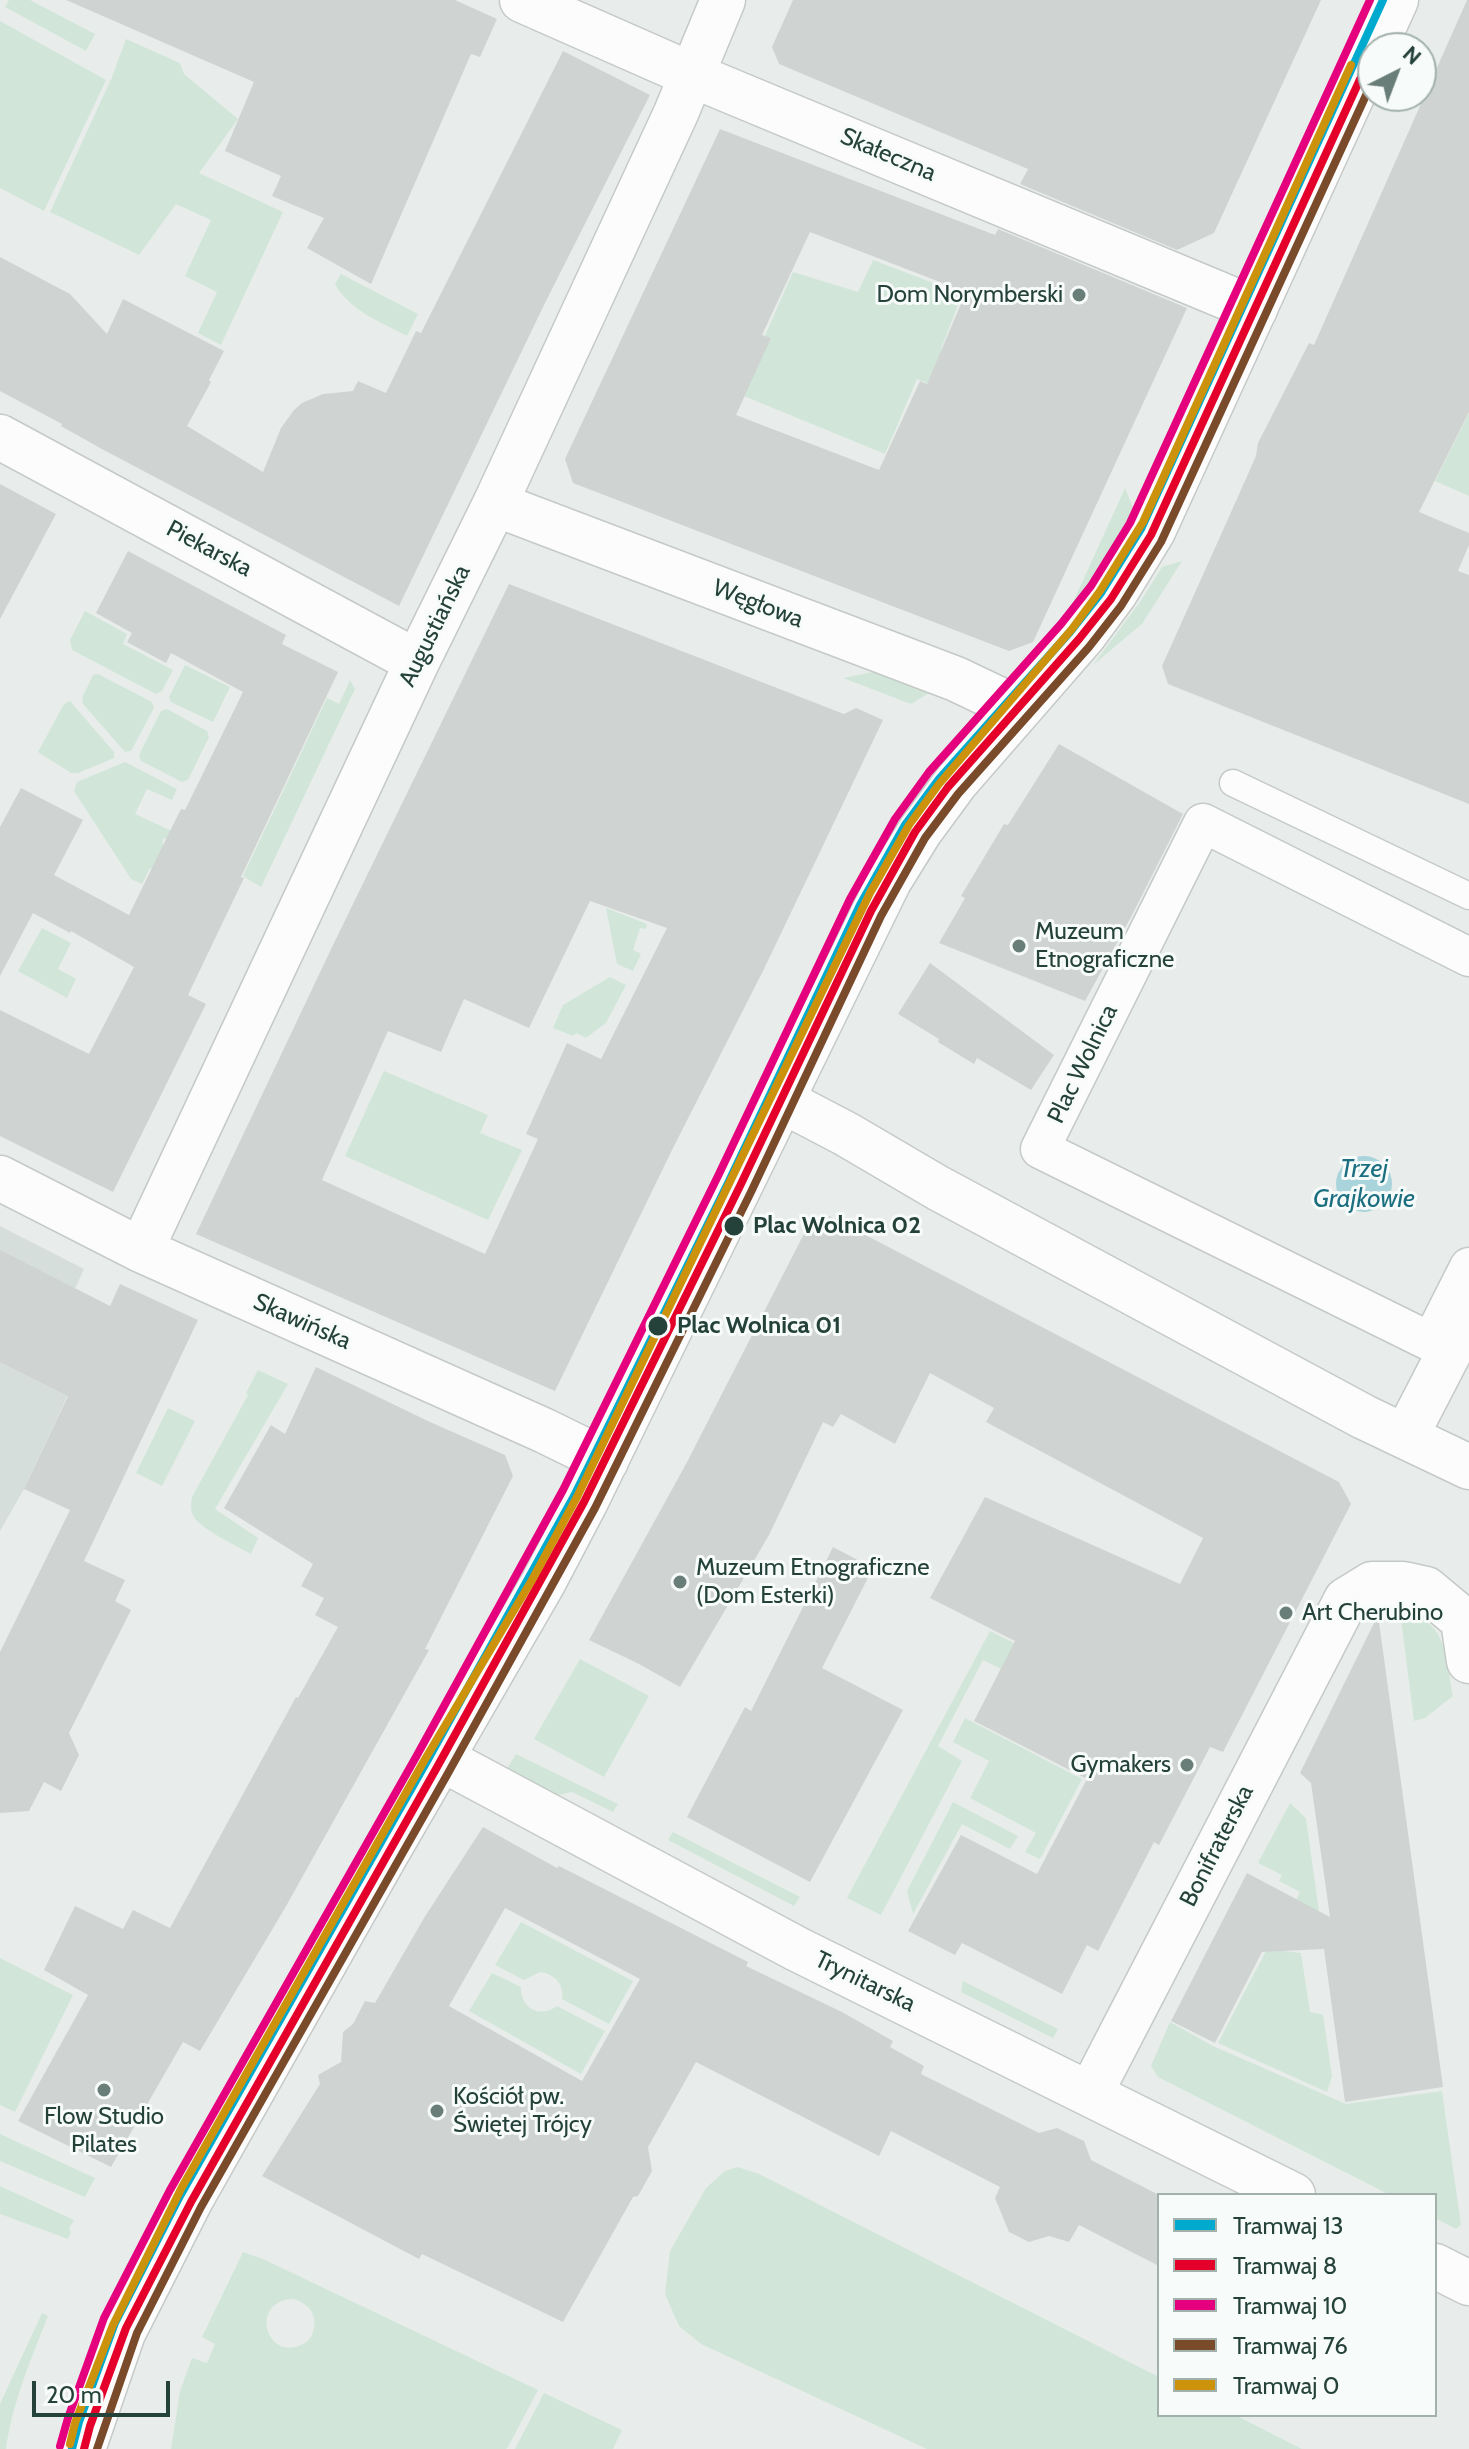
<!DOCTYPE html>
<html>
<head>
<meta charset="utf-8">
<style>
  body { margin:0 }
  #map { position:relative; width:1469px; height:2449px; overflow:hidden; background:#e8edeb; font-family:Cabin,sans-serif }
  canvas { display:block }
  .legend { position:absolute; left:1157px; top:2193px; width:280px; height:224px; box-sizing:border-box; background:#f7fbf9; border:2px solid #a3b1ad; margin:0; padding:10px 14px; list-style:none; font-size:24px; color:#24423a }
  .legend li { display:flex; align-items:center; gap:16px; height:40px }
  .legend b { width:40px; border:2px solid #a3b1ad }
  .north { position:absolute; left:1357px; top:32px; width:80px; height:80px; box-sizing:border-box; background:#f7fbf9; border:2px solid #a3b1ad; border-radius:50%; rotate:42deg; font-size:22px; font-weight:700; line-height:32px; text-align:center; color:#24423a }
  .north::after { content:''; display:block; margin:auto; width:28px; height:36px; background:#697e78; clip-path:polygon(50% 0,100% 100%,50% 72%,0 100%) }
  .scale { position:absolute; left:32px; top:2381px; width:138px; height:36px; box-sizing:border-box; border:4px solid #24423a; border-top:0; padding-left:10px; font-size:24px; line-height:28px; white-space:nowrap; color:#24423a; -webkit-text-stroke:6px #f7fbf9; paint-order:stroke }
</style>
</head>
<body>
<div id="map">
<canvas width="1469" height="2449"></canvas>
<ul class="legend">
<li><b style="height:10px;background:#00a9ce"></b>Tramwaj 13</li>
<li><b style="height:10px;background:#e4002b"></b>Tramwaj 8</li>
<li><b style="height:10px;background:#e5007d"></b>Tramwaj 10</li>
<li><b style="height:10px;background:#7a4b2a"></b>Tramwaj 76</li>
<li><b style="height:10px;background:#cd920c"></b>Tramwaj 0</li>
</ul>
<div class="north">N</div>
<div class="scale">20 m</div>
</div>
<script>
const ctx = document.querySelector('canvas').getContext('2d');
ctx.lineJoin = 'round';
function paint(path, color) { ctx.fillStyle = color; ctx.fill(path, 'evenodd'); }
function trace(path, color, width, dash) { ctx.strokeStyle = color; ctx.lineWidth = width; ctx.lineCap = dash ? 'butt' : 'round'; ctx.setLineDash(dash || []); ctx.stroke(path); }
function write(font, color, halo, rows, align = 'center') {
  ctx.font = font + ' Cabin,sans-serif'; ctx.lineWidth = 6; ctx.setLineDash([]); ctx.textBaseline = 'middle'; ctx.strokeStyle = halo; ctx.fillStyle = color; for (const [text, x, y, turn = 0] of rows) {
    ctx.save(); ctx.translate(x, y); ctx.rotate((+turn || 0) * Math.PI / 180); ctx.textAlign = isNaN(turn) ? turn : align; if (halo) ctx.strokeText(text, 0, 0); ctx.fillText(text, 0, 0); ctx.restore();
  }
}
paint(new Path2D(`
  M0,1226L84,1269L73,1293L108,1309L24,1489L0,1531Z`), '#d6dedb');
paint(new Path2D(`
  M9,0H30L95,34L86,51L5,7Z
  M0,21L106,80L44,211L0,188Z
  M126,39L180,63L184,74L238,119L199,173L283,212L221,345L198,333L217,292L185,276L211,220L176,204L139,255L50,212L112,77Z
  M873,260L962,294L941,349L1010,379L997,412L917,379L885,454L739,394L793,272L858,292Z
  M341,274L418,314L407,336C381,322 350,311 335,284Z
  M1469,413V496L1435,481Z
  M1125,488L1134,510L1107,558L1069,611Z
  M1182,561L1142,624L1093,665L1140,602L1162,567Z
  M85,611L127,634L123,644L173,670L162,691L156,694L72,650L70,640Z
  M185,665L230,687L213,722L171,702L169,697Z
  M878,671L931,692L911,704L843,678Z
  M98,674L152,702L154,708L131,751L125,752L83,704L82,698L93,675Z
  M350,680L355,689L261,887L243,876L327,698L339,704Z
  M70,701L114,752V758L78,773H71L38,752L64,704Z
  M167,709L207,731L209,737L188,780L182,782L141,761L139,755L161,711Z
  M125,762L177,789L172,800L147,789L135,814L174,832L170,840L164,838L162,843L168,847L157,870L150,868L142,884L131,879L74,791L77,782Z
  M606,908L647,924L646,929L640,928L633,950L641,954L633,971L617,964Z
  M42,928L71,943L58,969L76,979L67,998L18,971Z
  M610,977L626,985L606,1023L586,1038L576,1033L573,1036L553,1028L563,1005Z
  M384,1071L488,1115L480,1133L522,1150L488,1220L345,1156Z
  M258,1370L288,1384L215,1509L258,1538L251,1554C237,1546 202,1530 194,1517C190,1511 191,1504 192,1497L248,1395L246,1393Z
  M168,1408L195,1421L162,1486L136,1473Z
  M1400,1611C1448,1620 1445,1655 1453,1696L1425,1718L1414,1721Z
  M990,1631L1016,1644L1003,1670L983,1660L938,1746L962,1761L881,1915L847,1898Z
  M580,1659L649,1696L604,1777L534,1739Z
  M965,1718L1082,1779L1040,1859L1025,1852L1036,1833L970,1798L989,1761L953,1742Z
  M516,1754L618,1804L613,1812L572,1792L549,1797L505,1772Z
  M953,1802L1018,1836L1010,1849L962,1824L913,1914L907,1891Z
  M1290,1803L1306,1818L1320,1919L1287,1918L1300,1892L1279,1881L1282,1875L1258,1863Z
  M673,1832L800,1897L794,1906L668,1840Z
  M521,1922L633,1981L609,2024L562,1999C564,1984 555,1974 540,1972L524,1980L495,1965Z
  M1267,1949L1301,1953L1310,2012L1323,2015L1332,2076L1327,2092L1218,2043Z
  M0,1958L73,1995L15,2112L0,2105Z
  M492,1973L521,1987C520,2008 540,2019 557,2006L605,2031L581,2074L469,2011Z
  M963,1981L1058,2029L1053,2038L961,1992Z
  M1170,2022L1213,2046L1346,2104L1442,2091L1461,2225L1456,2229L1435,2218V2195H1390L1158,2077L1151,2066Z
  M0,2134L95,2178L85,2197L0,2161Z
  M737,2167L759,2174L1159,2377V2415H1235L1302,2449H927L701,2344L679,2326L665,2294L670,2251L706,2188L725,2171Z
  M0,2186L74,2220L69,2229L71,2232L68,2239L0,2214Z
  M243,2252L263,2259L538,2390L508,2447L506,2449H171L180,2391L192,2358L207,2363L215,2344L202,2337ZM293,2299C308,2303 319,2315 313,2332C311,2338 307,2343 301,2345C266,2361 249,2301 293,2299Z
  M42,2313L48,2316C31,2359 12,2404 6,2449H0V2404Z
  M544,2393L622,2430L613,2449H515Z`), '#d1e6d8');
paint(new Path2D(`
  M1336 1184a28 28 0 1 1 56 0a28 28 0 1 1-56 0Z`), '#a9d4db');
paint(new Path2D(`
  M66,0H455L497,19L480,57L471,54L371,284L307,248L324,218L272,196L281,176L225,151L254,82Z
  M793,0H1321L1214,233L1177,250L1020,184L1028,169L779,64L772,47Z
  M1467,0H1469V412L1419,512L1469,533V545L1458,571L1469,575V804L1168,684L1162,666L1232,510L1256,456L1258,443L1309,343L1314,345Z
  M563,51L650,95L545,303L399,606L100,448L61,426L62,424L0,391V257L70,294L107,334L123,299L224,351L209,380L211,382L187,426L263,472L281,428L294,410L302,403L323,394L353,391L358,381L386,393L416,331L421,333Z
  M720,129L995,235L998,229L1187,308L1033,642L1009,651L573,483L565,459ZM810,232L966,292L927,384L920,381L879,470L736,415L771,338L762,335Z
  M0,484L56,514L0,619Z
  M128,551L286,635L282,644L338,672L241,877L244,878L188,995L206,1004L113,1192L0,1136V1010L89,1054L134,967L71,931L70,933L33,913L0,976V827L21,788L83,820L54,875L129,915L168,835L181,809L185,810L243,692L171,653L166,663L127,642L132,633L96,613Z
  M509,584L844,714L856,708L883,720L764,969L673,1148L555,1391L196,1234L333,945ZM590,901L667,928L601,1059L567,1043L526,1134L538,1139L485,1254L322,1180L388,1031L441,1052L464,999L529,1028Z
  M1059,744L1183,814L1131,917L1085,1001L939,943L965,898L961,896L1004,824L1008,825Z
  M930,963L1054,1055L1031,1090L977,1058L974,1064L938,1042L939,1039L898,1014Z
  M829,1216L1339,1482L1351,1504L1223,1752L1210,1747L1159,1845L1154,1842L1098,1951L1087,1945L1062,1994L962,1943L955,1955L908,1931L961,1835L1037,1874L1087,1779L974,1721L1015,1641L930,1598L985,1497L1180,1584L1203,1538L986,1422L994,1408L930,1373L895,1444L841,1414L833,1427L823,1422L769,1535L680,1687L637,1663L589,1640L686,1464L810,1222L827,1226Z
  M0,1250L110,1306L120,1284L198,1320L84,1561L125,1580L115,1601L131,1610L69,1733L79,1755L61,1791L44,1782L29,1811L0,1813V1652L70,1510L24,1489L68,1396L0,1362Z
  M316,1367L430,1422L505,1455L513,1476L425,1649L429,1650L285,1908L200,2051L183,2042L111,2167L18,2121L88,1995L44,1970L75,1906L123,1929L133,1910L170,1928L296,1697L298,1698L338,1627L315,1615L324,1598L301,1586L313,1564L224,1508L271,1425L285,1434Z
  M833,1547L873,1568L822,1668L903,1710L810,1882L687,1817L745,1707L751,1711Z
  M1378,1615L1443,2087L1345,2102L1324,1949L1262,1952L1215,2043L1171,2021L1247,1873L1330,1917L1311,1783L1300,1773Z
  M483,1827L557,1868L559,1866L748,1962L746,1966L842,2012L893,2041L890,2047L924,2066L921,2074L1039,2133L1057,2128L1084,2141L1091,2160L1159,2195V2266L1079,2225L1069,2242L1049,2236L1029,2242L1009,2232L995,2198L1000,2187L891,2131L879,2156L696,2062L648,2147L652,2171L638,2196L633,2197L563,2322L422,2254L419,2259L262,2176L320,2084L318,2075L341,2062L343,2032L353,2024L365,2001L375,2003L424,1918ZM505,1908L640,1979L582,2081L449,2006Z`), '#cfd4d2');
const service = new Path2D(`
  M1233,783L1469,896`);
const pedestrian = new Path2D(`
  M1469,957L1203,823L1040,1149L1431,1342L1469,1267`);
const minor = new Path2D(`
  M522,0L692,75L1255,309
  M0,437L417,662
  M495,504L956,679L1019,709
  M781,1100L846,1134L938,1188L1364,1417L1469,1467
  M0,1178L141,1250L545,1431L606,1461
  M141,1250L417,662L495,504L676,113L723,0
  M1406,1436L1469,1314
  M442,1759L797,1949L1293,2195
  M1090,2094L1346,1600L1372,1584H1403L1426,1589L1463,1620L1469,1661
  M1435,2266L1469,2283`);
const tertiary = new Path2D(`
  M83,2449L123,2333L190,2201L385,1856L543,1583L586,1501L889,881L920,831L956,782L1084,635L1115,593L1153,531L1396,0`);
trace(service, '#c5cac8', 29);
trace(pedestrian, '#c5cac8', 41);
trace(minor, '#c5cac8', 47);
trace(tertiary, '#c5cac8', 47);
trace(service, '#fcfcfc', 26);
trace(pedestrian, '#fcfcfc', 38);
trace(minor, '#fcfcfc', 44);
trace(tertiary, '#fcfcfc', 44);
trace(new Path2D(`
  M72,2449L79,2422L115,2323L180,2196L426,1763L574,1496L729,1181L860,905L905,825L939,779L1070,632L1101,593L1141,529L1383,0`), '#00a9ce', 8);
trace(new Path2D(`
  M84,2449L90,2426L126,2328L191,2202L436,1769L584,1502L740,1186L871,911L915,832L948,787L1079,639L1111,599L1151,535L1373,51`), '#e4002b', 8);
trace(new Path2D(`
  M60,2446L68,2418L104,2318L170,2190L416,1757L563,1490L718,1176L850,899L895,819L929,772L1061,624L1091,586L1130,523L1370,0`), '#e5007d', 8);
trace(new Path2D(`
  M97,2449L137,2333L201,2207L447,1775L595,1508L751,1192L881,916L925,838L958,794L1089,647L1121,606L1161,542L1373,80`), '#7a4b2a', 8);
trace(new Path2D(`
  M70,2444L75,2423L113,2325L182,2187L424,1761L532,1580L577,1497L870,893L909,825L939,784L1072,629L1100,591L1143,522L1351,65`), '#cd920c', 8);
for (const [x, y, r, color] of [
  [1079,295,8,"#697e78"],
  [1019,946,8,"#697e78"],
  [734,1226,11,"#24423a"],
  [658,1326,11,"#24423a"],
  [680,1582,8,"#697e78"],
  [1286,1613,8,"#697e78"],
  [1187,1765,8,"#697e78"],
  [104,2090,8,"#697e78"],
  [437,2111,8,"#697e78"]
]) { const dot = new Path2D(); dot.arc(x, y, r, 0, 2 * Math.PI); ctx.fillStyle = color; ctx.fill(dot); trace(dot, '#f7fbf9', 3); }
write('24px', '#24423a', '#f7fbf9', [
  ["Skałeczna",888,155,23],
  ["Piekarska",209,549,28],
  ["Węgłowa",758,604,21],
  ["Augustiańska",435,626,-64],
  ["Plac Wolnica",1083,1064,-64],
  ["Skawińska",302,1322,24],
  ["Bonifraterska",1217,1846,-63],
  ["Trynitarska",865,1982,26]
]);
write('24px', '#24423a', '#f7fbf9', [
  ["Dom Norymberski",1063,295,"right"],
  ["Muzeum",1035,932],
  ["Etnograficzne",1035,960],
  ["Muzeum Etnograficzne",696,1568],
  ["(Dom Esterki)",696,1596],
  ["Art Cherubino",1302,1613],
  ["Gymakers",1171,1765,"right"],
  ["Kościół pw.",453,2097],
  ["Świętej Trójcy",453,2125],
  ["Flow Studio",104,2117,"center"],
  ["Pilates",104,2145,"center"]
], 'left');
write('bold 24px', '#24423a', '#f7fbf9', [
  ["Plac Wolnica 02",753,1226],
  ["Plac Wolnica 01",677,1326]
], 'left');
write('italic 26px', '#1c6f80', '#f7fbf9', [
  ["Trzej",1364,1169],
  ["Grajkowie",1364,1199]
]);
</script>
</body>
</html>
